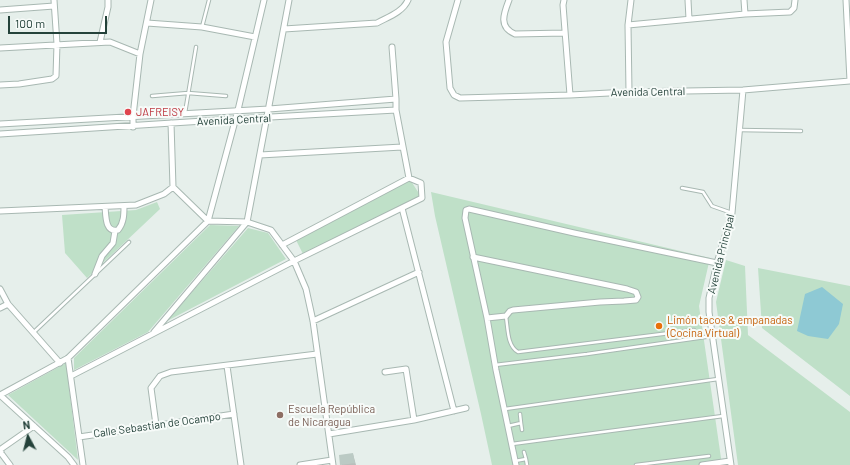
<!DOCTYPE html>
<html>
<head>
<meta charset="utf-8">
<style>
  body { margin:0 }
  #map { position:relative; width:850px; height:465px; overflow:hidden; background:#e6efeb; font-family:Barlow,sans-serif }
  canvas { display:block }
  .north { position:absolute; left:8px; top:417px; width:40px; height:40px; -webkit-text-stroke:3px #f7fbf9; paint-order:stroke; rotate:353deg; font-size:11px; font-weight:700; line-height:16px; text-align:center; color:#24423a }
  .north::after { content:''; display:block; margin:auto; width:14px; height:18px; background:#24423a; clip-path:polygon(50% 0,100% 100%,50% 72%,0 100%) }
  .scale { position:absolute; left:8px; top:16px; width:99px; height:18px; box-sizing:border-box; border:2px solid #24423a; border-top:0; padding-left:5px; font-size:12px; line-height:14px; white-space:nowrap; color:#24423a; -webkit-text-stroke:3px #f7fbf9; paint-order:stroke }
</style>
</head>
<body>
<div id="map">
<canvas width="850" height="465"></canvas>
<div class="north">N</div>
<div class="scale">100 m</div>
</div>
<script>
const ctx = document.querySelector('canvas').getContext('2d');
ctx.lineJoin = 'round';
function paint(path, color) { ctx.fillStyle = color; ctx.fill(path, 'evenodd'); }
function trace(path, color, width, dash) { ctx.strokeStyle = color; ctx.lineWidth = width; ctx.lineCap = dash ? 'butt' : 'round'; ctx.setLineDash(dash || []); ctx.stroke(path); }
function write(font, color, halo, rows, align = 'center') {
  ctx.font = font + ' Barlow,sans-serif'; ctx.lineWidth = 4; ctx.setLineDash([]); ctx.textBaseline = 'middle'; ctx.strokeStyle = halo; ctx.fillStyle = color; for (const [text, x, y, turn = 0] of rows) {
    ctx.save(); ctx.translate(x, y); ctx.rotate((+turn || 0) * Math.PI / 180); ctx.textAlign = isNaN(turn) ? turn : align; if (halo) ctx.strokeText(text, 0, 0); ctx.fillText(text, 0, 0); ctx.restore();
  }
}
paint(new Path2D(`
  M409,178L422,198L304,256L295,238Z
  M431,192L710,258L699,306L722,465H492L481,414L435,216Z
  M157,202L160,209L87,278L65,253L62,215L136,210Z
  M210,225L239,226L148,332L74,370V358Z
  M248,228L268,233L286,259L167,321Z
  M726,260L745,266L748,335L850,412V465H738L716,302Z
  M758,268L850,286V396L762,328Z
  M66,363L78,460L8,395Z`), '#bfe0c8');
paint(new Path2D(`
  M822,287L843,304L839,324L828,339L808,336L797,331L805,294Z`), '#8ec9d4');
paint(new Path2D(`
  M353,454L356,465H342L341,464Z`), '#0003');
paint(new Path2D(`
  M353,453L355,463L340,465L339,455Z`), '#bbcac4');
const service = new Path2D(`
  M202,27L209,0
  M152,96L188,93L226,96
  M185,113L196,47
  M740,130L801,131
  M682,188L703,192L712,206L732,213
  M506,317C508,328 507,346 518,352L694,330
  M34,332L129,242
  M495,365L587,354L712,336
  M505,409L718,379
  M520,414L521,423
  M508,426L521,423L522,430
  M512,444L723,416
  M526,459L527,465
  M515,461L526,459L524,452
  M636,465L709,456`);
const minor = new Path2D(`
  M458,0L446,42L450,88L454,95L460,98L570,95L629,92L743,90L850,81L846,0
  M509,0C504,13 498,27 515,34L565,33
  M564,0L563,5L570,95
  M688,0L689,19
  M744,0L745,14
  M0,10L54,6
  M147,23L202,27L255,37
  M628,25L745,14L790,12L794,8L795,0
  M284,29L377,23C388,17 403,12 408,0
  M100,42L108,7V0
  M392,47L396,99V110L409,178
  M0,48L110,42L140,54
  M0,85L19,84L52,79L56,76L57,44L54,0
  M629,92L628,25L631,0
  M171,123L173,187L208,221L247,222L271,230L294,261L306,289L313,321L333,465
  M0,124L269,109L396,99
  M133,127V116L140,54L151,0
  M0,134L235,119L396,110
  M260,155L402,147
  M105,207C106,216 105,233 118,230C124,223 124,214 124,206
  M402,208L454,411
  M0,211L136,205L164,194L173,187
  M473,257L627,289L636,292L638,297L636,300L624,301L600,302L513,310L510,311L506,316L487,318L496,370L516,465
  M95,274L102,256L113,243L115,231
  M0,289L8,304L60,363
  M0,308L8,304
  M487,318L465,218L466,210L469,209L574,233L717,263
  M313,321L419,272
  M154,332L247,222L289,0
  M68,358L83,465
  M227,366L241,465
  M385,372L406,369L414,420
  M71,376L294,261L422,198L421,183L409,178L282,245
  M0,395L68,358L208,221L238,110L264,0
  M0,395L68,457L74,465
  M156,425L151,388L160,376L171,372L317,354
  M329,434L414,420L466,408
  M79,437L234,414
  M10,465L1,453V449L34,426
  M300,465L332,460
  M702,465L730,461
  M731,465L709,312V298L717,263L732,213L743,90`);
trace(service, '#a8b8b2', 4.5);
trace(minor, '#a8b8b2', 7);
trace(service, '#fff', 2.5);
trace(minor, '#fff', 5);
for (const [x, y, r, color] of [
  [128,112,4,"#e0444e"],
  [659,326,4,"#e8710a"],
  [280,415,4,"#8d6e63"]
]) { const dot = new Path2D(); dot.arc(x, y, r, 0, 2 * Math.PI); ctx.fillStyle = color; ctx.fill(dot); trace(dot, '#f7fbf9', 1.5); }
write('11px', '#24423a', '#f7fbf9', [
  ["Avenida Central",648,92,-1],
  ["Avenida Central",234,120,-3],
  ["Avenida Principal",721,254,-76],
  ["Calle Sebastian de Ocampo",157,425,-8]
]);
write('11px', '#be3a42', '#f7fbf9', [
  ["JAFREISY",136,112]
], 'left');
write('11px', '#c56008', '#f7fbf9', [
  ["Limón tacos & empanadas",667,320],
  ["(Cocina Virtual)",667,333]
], 'left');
write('11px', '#785e54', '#f7fbf9', [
  ["Escuela República",288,409],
  ["de Nicaragua",288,422]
], 'left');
</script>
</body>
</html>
